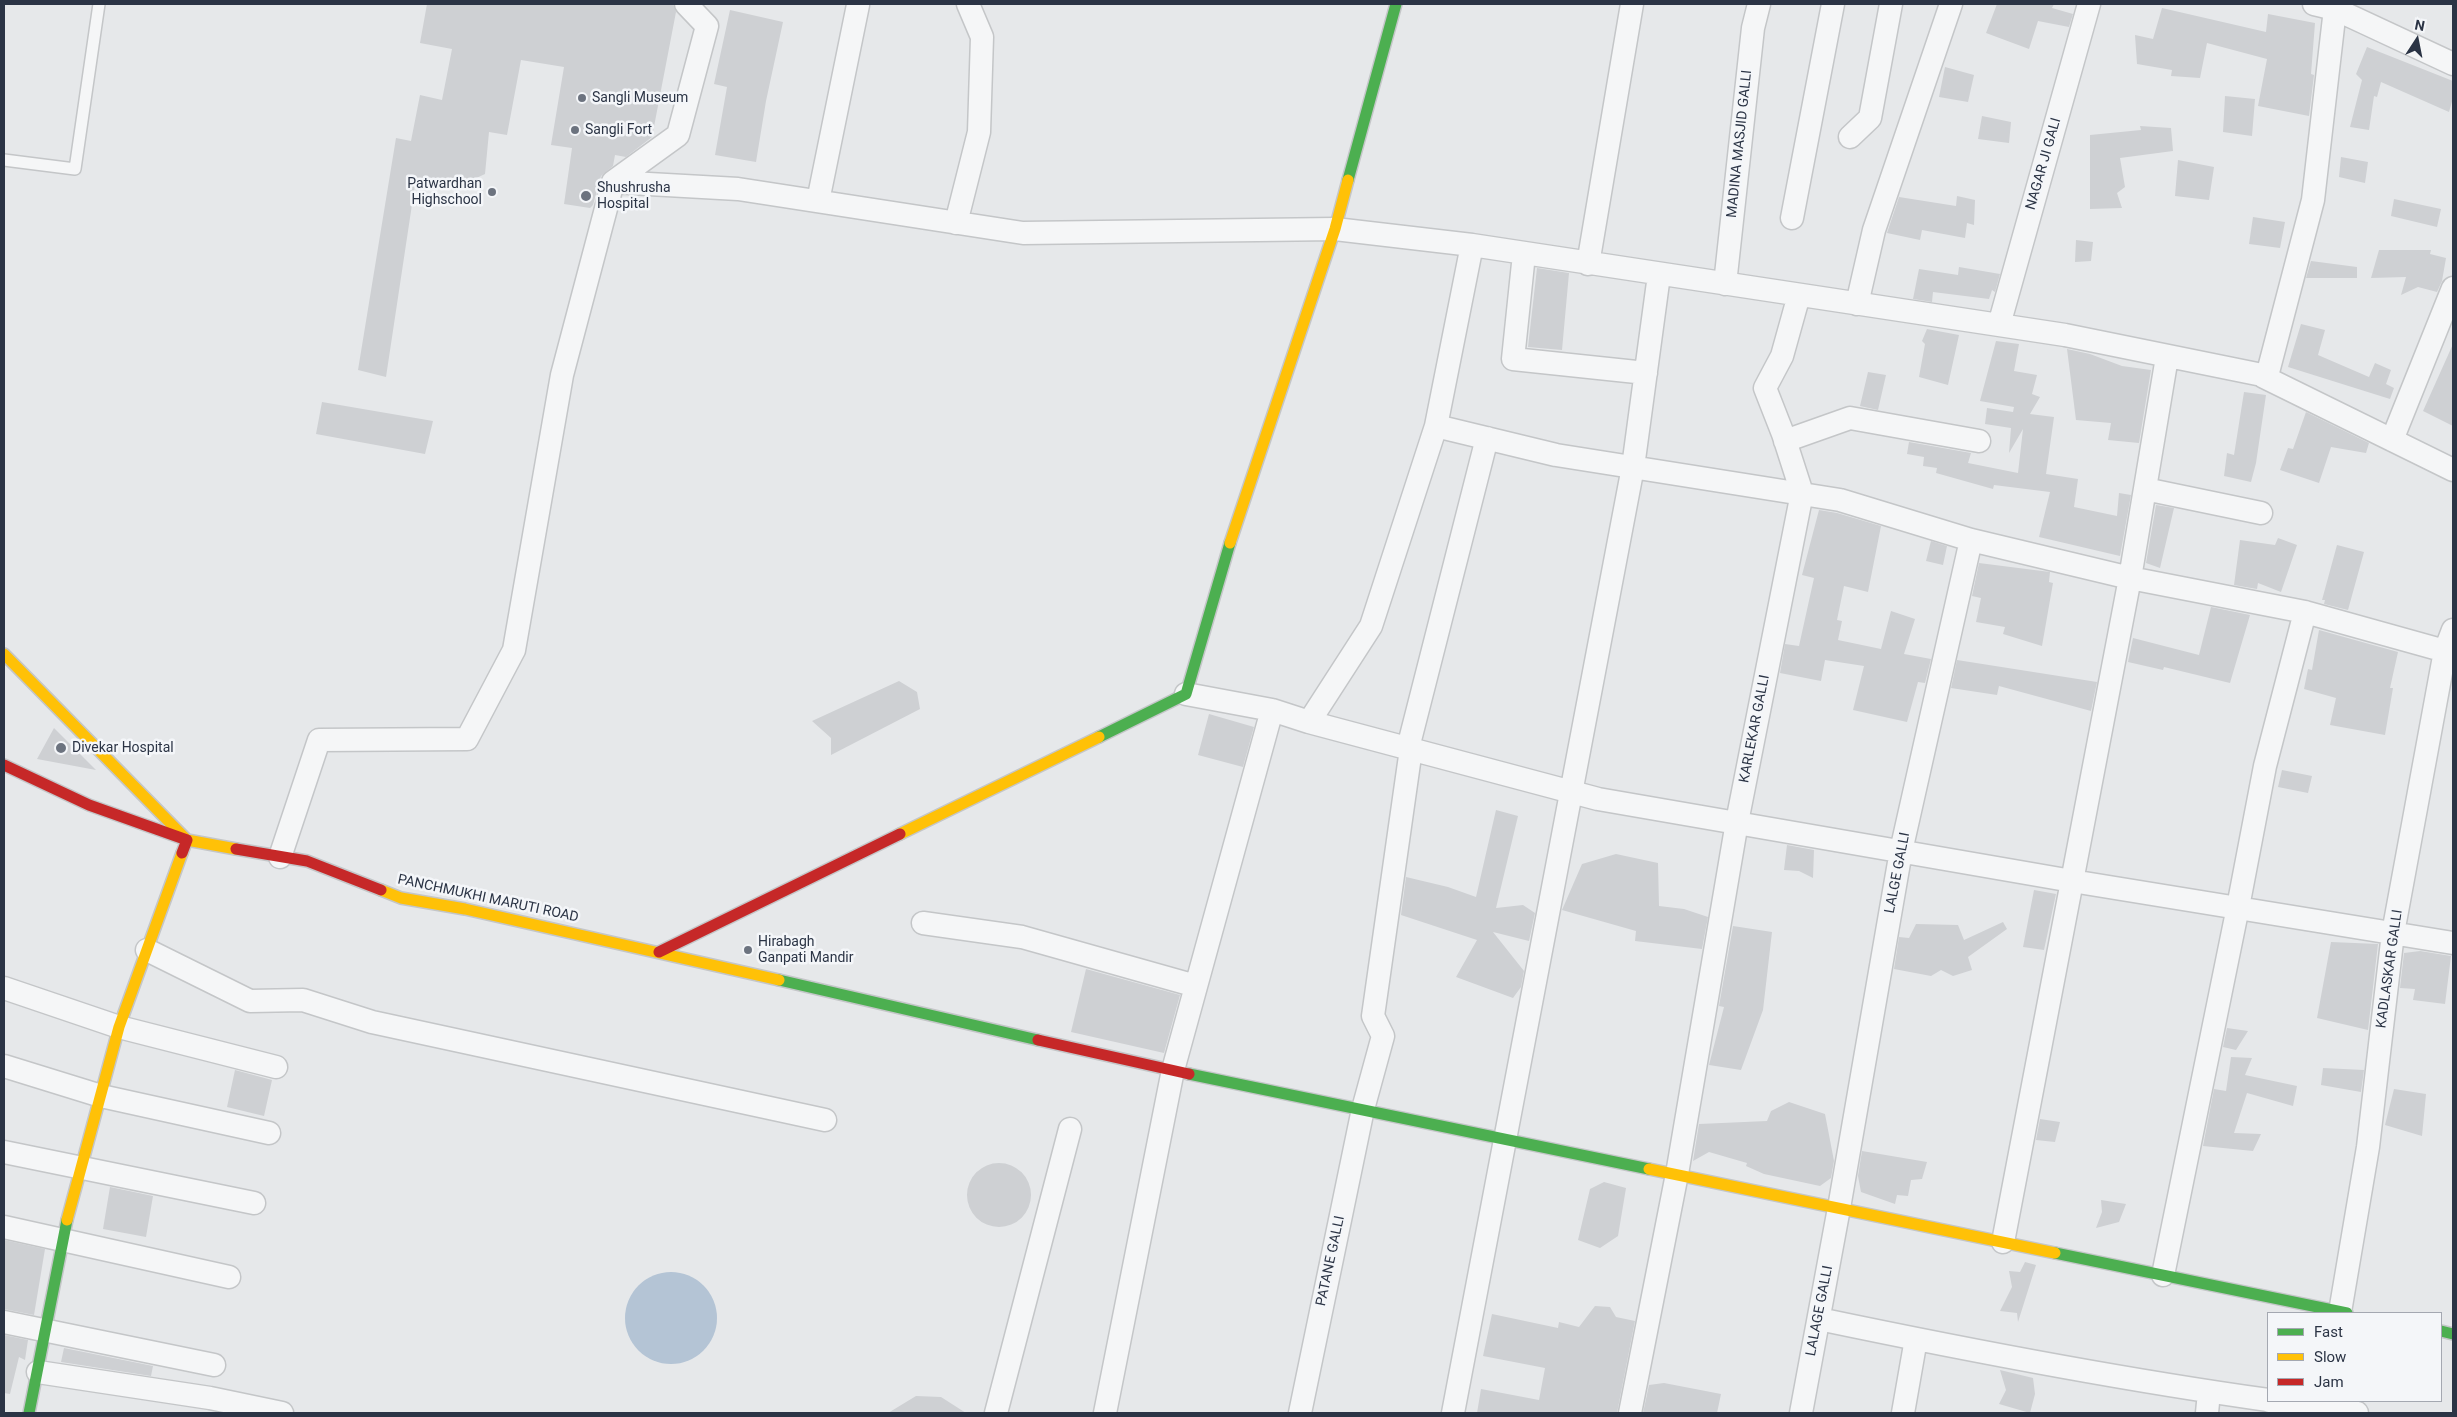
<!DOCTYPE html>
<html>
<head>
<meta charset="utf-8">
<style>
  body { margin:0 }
  #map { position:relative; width:2457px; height:1417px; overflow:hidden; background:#e6e8ea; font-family:Roboto,sans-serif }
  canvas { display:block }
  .frame { position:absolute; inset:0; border:5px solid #2b3445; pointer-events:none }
  .legend { position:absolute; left:2267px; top:1312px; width:175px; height:90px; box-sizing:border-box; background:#f4f6f9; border:1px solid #a4a8b1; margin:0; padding:6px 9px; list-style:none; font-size:15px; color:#2b3445 }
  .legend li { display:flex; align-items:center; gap:10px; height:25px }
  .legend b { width:25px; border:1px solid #a4a8b1 }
  .north { position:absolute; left:2392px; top:15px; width:50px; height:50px; -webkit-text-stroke:4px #f4f6f9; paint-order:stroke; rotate:11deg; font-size:14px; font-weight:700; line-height:20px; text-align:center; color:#2b3445 }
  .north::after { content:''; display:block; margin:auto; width:18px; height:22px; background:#2b3445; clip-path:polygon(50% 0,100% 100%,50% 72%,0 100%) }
</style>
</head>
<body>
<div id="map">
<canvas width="2457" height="1417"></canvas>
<div class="frame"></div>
<ul class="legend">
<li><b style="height:6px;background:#4caf50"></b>Fast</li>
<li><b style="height:6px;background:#ffc107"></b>Slow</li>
<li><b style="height:6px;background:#c62828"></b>Jam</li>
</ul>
<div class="north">N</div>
</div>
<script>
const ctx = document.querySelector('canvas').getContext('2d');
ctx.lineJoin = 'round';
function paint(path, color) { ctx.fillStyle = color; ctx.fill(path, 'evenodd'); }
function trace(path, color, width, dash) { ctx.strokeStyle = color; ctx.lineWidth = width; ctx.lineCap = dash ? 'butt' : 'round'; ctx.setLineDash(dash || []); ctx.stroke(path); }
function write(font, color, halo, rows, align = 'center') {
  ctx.font = font + ' Roboto,sans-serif'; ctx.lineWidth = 5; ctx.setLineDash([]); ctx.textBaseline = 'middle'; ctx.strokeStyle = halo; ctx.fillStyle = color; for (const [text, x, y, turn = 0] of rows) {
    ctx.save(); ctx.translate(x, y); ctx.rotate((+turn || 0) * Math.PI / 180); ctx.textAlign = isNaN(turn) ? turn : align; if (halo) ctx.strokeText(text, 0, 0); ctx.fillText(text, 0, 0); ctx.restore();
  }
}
paint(new Path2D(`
  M625 1318a46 46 0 1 1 92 0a46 46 0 1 1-92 0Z`), '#b4c4d5');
paint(new Path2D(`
  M427,4H673L676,12L652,137L626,157L615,155L613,166L601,176L593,205L590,208L564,204L572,148L551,145L564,67L521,60L507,135L489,132L485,174L459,186L416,178L386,377L358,370L396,138L411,141L420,95L442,100L452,49L420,43Z
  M1997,4H2054L2052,8L2073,14L2069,27L2038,21L2029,49L1986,33Z
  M2162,8L2266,32L2268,14L2315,23L2311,74L2314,75L2309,116L2258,106L2267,59L2207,43L2200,78L2171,76L2172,70L2137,64L2135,35L2153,39Z
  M730,10L783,22L766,101L756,162L715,155L727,87L714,84Z
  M2367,47L2453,81V98L2449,112L2381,82L2377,97L2374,96L2369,130L2350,127L2362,80L2356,74Z
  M1945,67L1974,75L1968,102L1939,97Z
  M2225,96L2255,99L2252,136L2223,132Z
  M1982,116L2011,122L2009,143L1978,139Z
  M2140,126L2171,128L2173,151L2120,158L2125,187L2117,193L2122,208L2090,209V135L2141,130Z
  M2341,157L2368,162L2365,183L2339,177Z
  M2178,160L2214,167L2209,200L2175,196Z
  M1957,196L1975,200L1974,225L1967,223L1965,238L1922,230L1920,240L1887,233L1899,197L1956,206Z
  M2394,199L2441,209L2437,227L2391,216Z
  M2253,217L2285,222L2280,248L2249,244Z
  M2076,240L2093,242L2091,261L2075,262Z
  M2379,250H2431L2430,254L2446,258L2442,281L2437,292L2418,287L2401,295L2406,277L2371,278Z
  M2311,261L2357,267V278H2306Z
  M1959,267L2000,274L1995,292L1992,290L1989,299L1933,292L1932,302L1913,299L1919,269L1958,275Z
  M1537,268L1569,273L1562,350L1528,347Z
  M2301,324L2325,330L2318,355L2369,377L2375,363L2391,370L2386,384L2394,388L2390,399L2288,367Z
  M1927,329L1959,335L1948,385L1919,377L1925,344L1922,341Z
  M1996,341L2019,344L2014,371L2037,375L2032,394L2040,397L2030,414L2054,417L2046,474L2078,479L2074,507L2117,516L2119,493L2131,495L2120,556L2039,537L2050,492L1994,485L1993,489L1936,473L1937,468L1923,466L1924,457L1907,454L1909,442L1971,453L1968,463L2018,473L2023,429L2009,453L2011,428L1985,424L1987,408L2013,412L2014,407L1980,401Z
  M2453,344V426L2423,411Z
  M2067,349L2090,354L2122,366L2151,370L2139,443L2108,440L2111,423L2076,420Z
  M1868,372L1886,375L1878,410L1860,406Z
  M2244,392L2266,395L2256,463L2251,482L2224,476L2227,453L2234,455Z
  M322,402L433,421L425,454L316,434Z
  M2306,412L2369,443L2366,453L2331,447L2319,483L2280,470L2288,448L2293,449Z
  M2156,505L2174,508L2160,568L2146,563Z
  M1819,510L1837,513L1881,526L1868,592L1844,586L1837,620L1842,621L1838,640L1881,649L1891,611L1915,619L1904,654L1931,659L1925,683L1918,682L1907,722L1853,710L1864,666L1825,660L1821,681L1780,673L1785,644L1799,646L1814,578L1802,575Z
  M2278,538L2297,545L2281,592L2258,583L2257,589L2234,585L2240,540L2275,545Z
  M1931,541L1947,546L1943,565L1926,561Z
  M2337,545L2364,552L2348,610L2324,604L2325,600H2322Z
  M1979,563L2050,572L2049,582L2053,583L2042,646L2003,634L2005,627L1976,622L1981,598L1972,596Z
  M2211,607L2250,615L2230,683L2164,667L2163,670L2128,662L2133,638L2199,655Z
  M2319,630L2398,652L2390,688H2393L2385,735L2330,725L2336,698L2304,689L2308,669L2312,670Z
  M1957,660L2097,682L2091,711L1999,686L1997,695L1951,688Z
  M899,681L917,692L920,709L831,755V738L812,721Z
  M1209,714L1254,727L1243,767L1198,755Z
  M54,728L96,770L37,759Z
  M2282,770L2312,776L2308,793L2278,787Z
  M1496,810L1518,816L1496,908L1523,905L1535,913L1529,941L1493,932L1524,971L1521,987L1513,998L1456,977L1477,940L1401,915L1406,877L1448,887L1476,897Z
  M1787,845L1814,850L1813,878L1799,871L1784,870Z
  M1616,854L1658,863L1659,906L1684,909L1708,917L1702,949L1635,941L1636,931L1562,910L1582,864Z
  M2034,890L2056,894L2044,950L2023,947Z
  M2003,922L2007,929L1968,957L1972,970L1953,976L1941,970L1931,976L1894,969L1899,937L1909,938L1916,924L1958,925L1964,940Z
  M1733,926L1772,932L1763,1010L1741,1070L1709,1065L1724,1007L1719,1006Z
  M2331,942L2378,944L2368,1030L2317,1018Z
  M2420,951L2451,956L2445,1004L2413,1000L2415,989L2400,988L2404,953Z
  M1086,969L1180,995L1164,1053L1071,1032Z
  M2227,1028L2248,1031L2236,1050L2223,1047Z
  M2231,1057L2252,1058L2245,1075L2297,1086L2293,1106L2247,1093L2234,1133L2261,1134L2253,1151L2203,1146L2214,1089L2226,1091Z
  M2323,1068L2364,1070L2361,1092L2321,1085Z
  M235,1070L272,1080L264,1116L227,1107Z
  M2394,1089L2426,1094L2422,1136L2385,1125Z
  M1789,1102L1825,1114L1834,1161L1831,1178L1820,1186L1764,1174L1746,1166L1747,1163L1709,1152L1693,1161L1699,1124L1767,1121L1771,1111Z
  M2040,1119L2060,1122L2055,1142L2036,1140Z
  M1862,1151L1927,1162L1922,1179L1911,1180L1908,1196L1897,1195L1895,1204L1861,1192L1858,1176Z
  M967 1195a32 32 0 1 1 64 0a32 32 0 1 1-64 0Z
  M1604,1182L1626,1188L1618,1236L1600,1248L1578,1240L1590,1189Z
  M110,1187L153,1196L146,1237L103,1229Z
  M2101,1200L2126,1204L2119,1222L2096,1228L2102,1212Z
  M4,1240L45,1249L34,1315L4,1309Z
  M2025,1262L2036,1265L2018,1322L2017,1313L2000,1311L2012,1287L2009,1271L2020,1272Z
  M1595,1306L1610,1307L1616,1317L1635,1321L1617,1413H1477L1481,1389L1539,1400L1545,1368L1483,1356L1492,1314L1558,1328L1559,1322L1579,1327Z
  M4,1335L28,1340L25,1360L19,1357L10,1394L4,1393Z
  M64,1348L153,1366L151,1376L61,1362Z
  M2000,1370L2033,1378L2035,1394L2030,1413L1999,1404L2006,1390Z
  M1664,1383L1721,1394L1717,1413H1643L1649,1385Z
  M916,1396L941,1397L966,1413H888Z`), '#ced0d3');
const lane = new Path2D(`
  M4,160L75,169L99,4`);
const street = new Path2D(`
  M2314,4L2335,9L2453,64
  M1850,137L1870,118L1891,4
  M613,182L678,135L707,26L686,4
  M818,201L858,5
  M1792,218L1833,4
  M956,223L979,132L982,37L968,4
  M1524,254L1513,359L1646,373
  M1588,264L1632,4
  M1725,284L1753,28L1759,4
  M1857,304L1874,230L1951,4
  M1999,325L2089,4
  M2267,376L2313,200L2335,9
  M1436,426L1556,455L1840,500L1971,540L2130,578L2305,612L2445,651
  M2392,440L2453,288
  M1785,441L1850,418L1979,441
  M2145,489L2261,513
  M1186,694L1272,710L1309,722L1598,799L2072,881L2453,943
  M1309,722L1371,626L1436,426L1472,245
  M1408,748L1487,438
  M280,857L319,740L467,739L514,650L562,375L613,182L738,189L1023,233L1335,229L1472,245L2065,335L2267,376L2264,377L2453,470
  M923,923L1022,937L1196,986
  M147,950L250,1001L303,1000L372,1022L825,1120
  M4,988L119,1027L276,1067
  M4,1066L101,1096L269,1133
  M4,1152L254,1203
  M4,1227L229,1277
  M2003,1242L2130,578L2167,357
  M2163,1275L2238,907L2265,766L2305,612
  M2340,1312L2368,1147L2393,933L2445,651L2453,630
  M1819,1319C1967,1350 2118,1379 2268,1400
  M4,1322L214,1365
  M38,1372L210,1398L282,1413
  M2270,1401L2357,1413
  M996,1413L1070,1129
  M1105,1413L1173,1070L1272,710
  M1300,1413L1363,1109L1383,1036L1373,1016L1411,749
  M1453,1413L1633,467L1659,275
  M1630,1413L1677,1174L1737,822L1802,493L1783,434L1765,388L1782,356L1799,295
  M1801,1413L1839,1208L1901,851L1971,540
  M1903,1413L1916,1339
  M2207,1413L2209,1392`);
const fast = new Path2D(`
  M1348,180L1396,4
  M1099,737L1186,694L1230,543
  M779,980L1038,1040
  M1189,1074L1649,1169
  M2055,1253L2347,1313
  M2441,1331L2453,1334
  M29,1413L67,1220`);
const slow = new Path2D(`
  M1230,543L1335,229L1348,180
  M4,654L187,840L236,849
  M900,834L1099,737
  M381,890L401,898L465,909L779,980
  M1649,1169L2055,1253
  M67,1220L119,1027L182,853`);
const jam = new Path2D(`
  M4,765L89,805L187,840L182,853
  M236,849L307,861L381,890
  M659,952L900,834
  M1038,1040L1189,1074`);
trace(lane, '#c4c6c8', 14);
trace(street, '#c4c6c8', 25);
trace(fast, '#c4c6c8', 14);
trace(slow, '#c4c6c8', 14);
trace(jam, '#c4c6c8', 14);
trace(lane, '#f5f6f7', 11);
trace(street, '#f5f6f7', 22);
trace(fast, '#4caf50', 11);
trace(slow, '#ffc107', 11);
trace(jam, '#c62828', 11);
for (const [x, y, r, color] of [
  [582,98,5,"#6c737f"],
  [575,130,5,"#6c737f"],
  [492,192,5,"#6c737f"],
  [586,196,6,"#6c737f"],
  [61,748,6,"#6c737f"],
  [748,950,5,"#6c737f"]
]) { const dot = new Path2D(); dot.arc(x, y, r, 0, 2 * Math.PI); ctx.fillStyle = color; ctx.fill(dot); trace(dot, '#f4f6f9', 2); }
write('14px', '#2b3445', '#f4f6f9', [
  ["Sangli Museum",592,98],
  ["Sangli Fort",585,130],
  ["Patwardhan",482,184,"right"],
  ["Highschool",482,200,"right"],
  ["Shushrusha",597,188],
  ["Hospital",597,204],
  ["Divekar Hospital",72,748],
  ["Hirabagh",758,942],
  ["Ganpati Mandir",758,958]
], 'left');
write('14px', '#2b3445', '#f4f6f9', [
  ["MADINA MASJID GALLI",1740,144,-84],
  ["NAGAR JI GALI",2044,164,-74],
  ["KARLEKAR GALLI",1755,729,-79],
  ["LALGE GALLI",1898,873,-79],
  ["PANCHMUKHI MARUTI ROAD",488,899,12],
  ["KADLASKAR GALLI",2390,969,-82],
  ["PATANE GALLI",1331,1261,-78],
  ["LALAGE GALLI",1820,1311,-79]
]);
</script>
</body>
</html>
